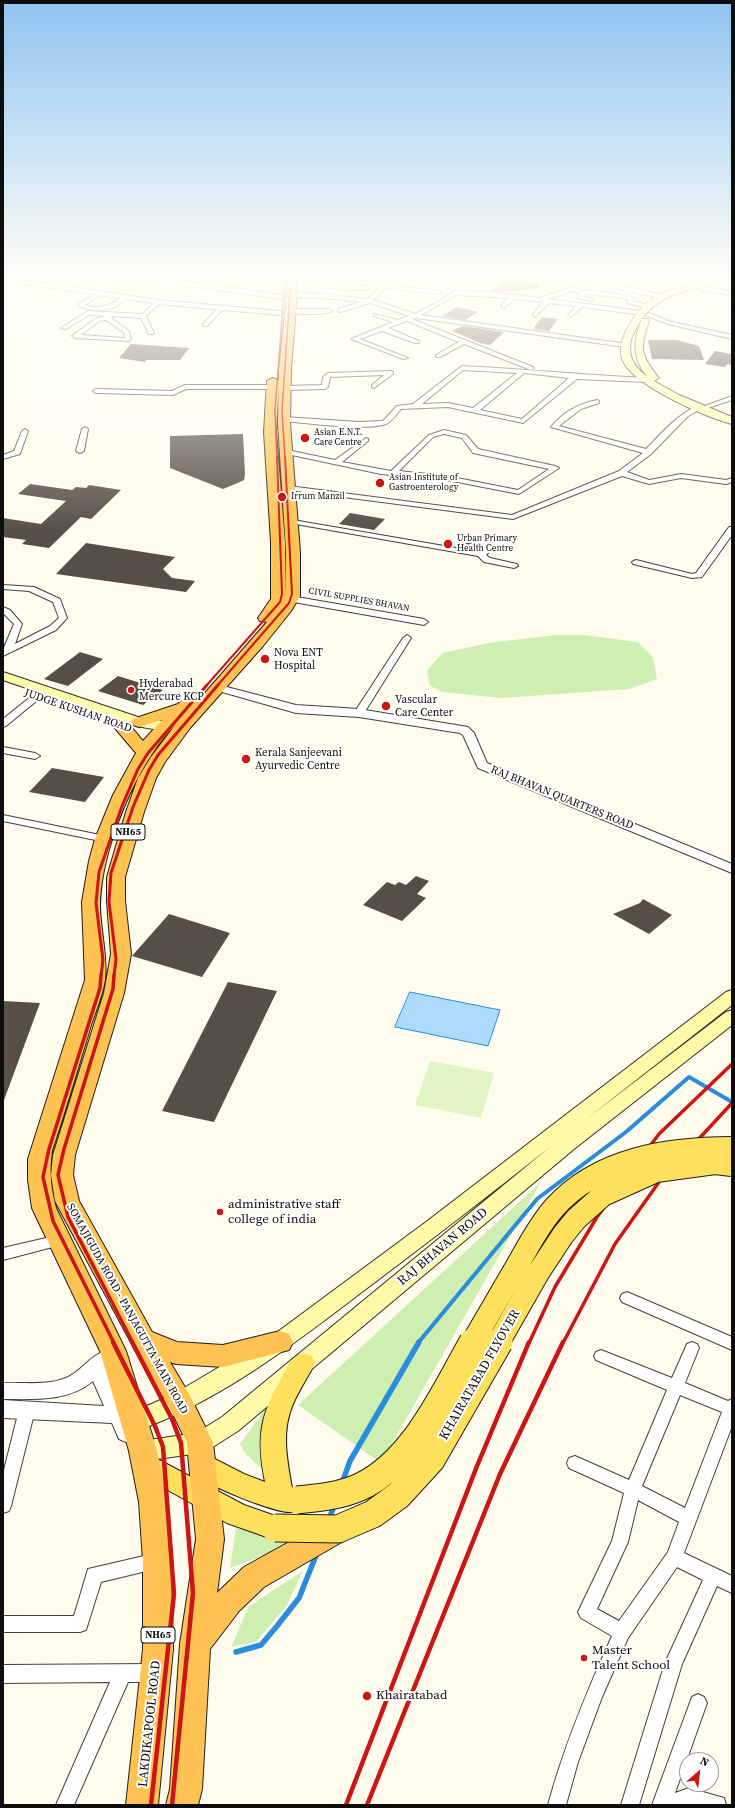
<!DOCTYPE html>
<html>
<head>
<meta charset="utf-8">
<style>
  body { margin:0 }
  #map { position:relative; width:735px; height:1808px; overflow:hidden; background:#fffced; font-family:"Source Serif 4",serif }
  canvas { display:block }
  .frame { position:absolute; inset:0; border:4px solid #0d0d0d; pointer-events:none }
  .north { position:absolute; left:679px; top:1752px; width:40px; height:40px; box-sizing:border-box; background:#fff; border:1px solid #9e9e9e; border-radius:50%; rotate:28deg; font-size:11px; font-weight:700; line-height:16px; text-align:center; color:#0d0d0d }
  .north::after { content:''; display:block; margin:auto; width:14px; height:18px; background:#cc1616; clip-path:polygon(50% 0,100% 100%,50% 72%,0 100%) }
</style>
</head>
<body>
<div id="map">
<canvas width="735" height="1808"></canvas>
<div class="frame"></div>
<div class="north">N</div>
</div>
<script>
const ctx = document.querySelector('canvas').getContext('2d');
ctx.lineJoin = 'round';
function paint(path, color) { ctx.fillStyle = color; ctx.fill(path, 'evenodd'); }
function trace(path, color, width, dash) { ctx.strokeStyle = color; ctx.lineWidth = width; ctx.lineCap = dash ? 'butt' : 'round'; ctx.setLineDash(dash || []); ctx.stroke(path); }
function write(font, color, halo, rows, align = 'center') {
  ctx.font = font + ' "Source Serif 4",serif'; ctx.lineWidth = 4; ctx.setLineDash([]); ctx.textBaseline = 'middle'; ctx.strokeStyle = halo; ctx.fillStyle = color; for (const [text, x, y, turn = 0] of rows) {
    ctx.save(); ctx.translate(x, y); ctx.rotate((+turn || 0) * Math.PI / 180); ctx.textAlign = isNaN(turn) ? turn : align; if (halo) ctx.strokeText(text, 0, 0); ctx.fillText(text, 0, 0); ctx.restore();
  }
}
paint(new Path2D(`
  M555,635H584L638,642L653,658L657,679L629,689L501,698L443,692L430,686L427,670L443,653L488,643Z
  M541,1182L381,1463L298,1405Z
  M270,1402L264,1471L245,1453L240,1444Z
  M236,1528L287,1540L285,1548L230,1568Z
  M303,1571L287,1605L256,1642L231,1647L249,1606Z`), '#ceeeb2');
paint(new Path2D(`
  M430,1061L494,1073L481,1118L415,1105Z`), '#e1f4c5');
const water = new Path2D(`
  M410,992L500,1010L488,1046L395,1027Z`);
paint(water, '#abdafd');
trace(water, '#2a8cdc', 1);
trace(new Path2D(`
  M418,1343L537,1199L626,1132L689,1077L732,1102`), '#2a8cdc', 4);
trace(new Path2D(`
  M342,1483L350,1461L419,1342
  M329,1519L334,1506
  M236,1652L261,1645L277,1626L299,1598L317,1553`), '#2a8cdc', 5.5);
paint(new Path2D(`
  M504,281L538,283L539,288L506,292L491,291Z
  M457,307L478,312L465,320L442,316Z
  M542,317L558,319L549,331L533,329Z
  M462,326L504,332L490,345L480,343L452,331Z
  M648,340H677L699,346L704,360L652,359Z
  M131,344L189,348L180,360H146L145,362L119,358Z
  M715,351L732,354V365L727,364L725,367L705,364Z
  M243,434L245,474L244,480L240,482L223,489L170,468V436Z
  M30,484L72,490L76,487L86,488L89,485L121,490L91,519L81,517L49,548L22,544L26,540L3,537V518L41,524L66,501L18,494Z
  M350,513L385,519L374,530L339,524Z
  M469,534L482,537L472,548L458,545Z
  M86,543L175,557L163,569L172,578L195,581L186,592L56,574Z
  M80,652L103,659L68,686L44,679Z
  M118,676L163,690L143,705L98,691Z
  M52,768L104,777L85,802L29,792Z
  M416,876L429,881L417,894L426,898L402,921L363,905L387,882L395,885L399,882L406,885Z
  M643,899L672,915L649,934L613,914L640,903Z
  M169,914L230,933L202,977L132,956Z
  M228,982L277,991L214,1122L162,1111Z
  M3,1001L40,1003L4,1100L3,1099Z`), '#574e48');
const minor = new Path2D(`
  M58,278H66L52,286H48V284Z
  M155,278H167L282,295L285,297L282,299L179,285Z
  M343,278H378L375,280Z
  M418,278H481L461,291L491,292L539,298L572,287L583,291L590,290L630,296L634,299L633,301L651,306L648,308L627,303L628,299L590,294H587L583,297L594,299V301L576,298L580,294L572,291L548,299L642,311L645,313L642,315L582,307L571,317L568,315L576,306L549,303L535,317L532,315L543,302L515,299L504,308L501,306L509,298L456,295L421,315L627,344L628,345L625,347L416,318L412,319L533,367L534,368L531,370L464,344L440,357H436V355L459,342L407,321L388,328L419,341V343H415L382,331L360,339L408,358L403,359L351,339L393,322L374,316V314L398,320L409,316L370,303L340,312L338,311V309L361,302L323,298L292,297L289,295L292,293L323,294L368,299L378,287H373L364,290L326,288L323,286L326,284L364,286L373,283L381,284L386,280L389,282L387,285L441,291V293L439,294L384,288L374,300L415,314L436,303L467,282Z
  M582,278H593L666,296L663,298L633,293Z
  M728,279H732V283L726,282L725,281Z
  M703,287L732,291V295L701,290L700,289Z
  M98,292L103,293L85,305C101,311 111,304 124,296L129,297C114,311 98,314 79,306V304Z
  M158,300L160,301V303L146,316L154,333L153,334H149L141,318L112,316L111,318L129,331L131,339L129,341L75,338L72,336L95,319L106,316L89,315L66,329L61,328L88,311L142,314ZM106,320L124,333L125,338L81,335L99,321Z
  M219,307L224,308L207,326H203V324Z
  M289,309H329L332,311C324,316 297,314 287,312V310Z
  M649,313L672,322L732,335V339L668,324L647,316L646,315Z
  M462,366C524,369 584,375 646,378L649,380L646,382L577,379L523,423L448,407L401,409C397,414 391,422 386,424C367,431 306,423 284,421L281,419L284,417L359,422L383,421L397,406L413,404ZM463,370L517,373L473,408L448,403L422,404ZM524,373L569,378L522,419L480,410Z
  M391,371L393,372V374L374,388L372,387V385L384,375L330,377L328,387L325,389L285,390L282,388L285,386L322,385L323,377L328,373Z
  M185,385H273L276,387L273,389H186L173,395L96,393L93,391L96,389L172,391Z
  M732,396V400L708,408L705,406Z
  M597,400L599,401V403L581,409L559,426L646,449C656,439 686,405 700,407V409L687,417L651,454L627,472L649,480L681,474L726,480L732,478V482L726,484L681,478L649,484L622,476L513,519L289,490L285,488L289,486L512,515L619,471L643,453L551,427C563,412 578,404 597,400Z
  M85,427L88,429L84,451L80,453L76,451L82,429Z
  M25,429L28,431L20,454L3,459V455L14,451L22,431Z
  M444,430L466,435L478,449L555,466L559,468L519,494L447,480L381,474L287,454L283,452L287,450L335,460L366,438L368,439V441L342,462L391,471L429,435ZM444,434L462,438L473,453L549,469L518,490L447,476L399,471L433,437Z
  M287,519L479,552L483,538L487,536L491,538L488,553L486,555L490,558L517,564L518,566L514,568L484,562L478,556L290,523H287Z
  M729,527H732V535L702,577L692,578L633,564L632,562L636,560L692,574L696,573Z
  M3,585L34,587L60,599L67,618L56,630L3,656V650L14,624L3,613V607L10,610L22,624L15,644L50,626L59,618L53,602L29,591L3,589Z
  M291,596L424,619L428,622L424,625L288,601V597Z
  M407,635L411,638L364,713L359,716L356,715L354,713L403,638Z
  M37,693L40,694L42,696L40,698L6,726L3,727V719L34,694Z
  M3,747L35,753L40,756L35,759L3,753Z
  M3,815L105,836L110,839L105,842L3,821Z
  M59,1235L64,1236L66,1240L64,1244L3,1260V1248Z
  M627,1292L732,1337V1350L622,1302L620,1298L622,1294Z
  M692,1342L697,1344L699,1348L685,1383L728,1401L732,1399V1426L684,1553L732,1576V1593L717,1586L682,1664L639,1805H621L665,1663L703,1580L677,1567L628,1638L602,1697L578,1762L566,1805H548C564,1746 587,1691 612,1636L581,1618L578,1612L612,1541L624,1493L569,1468L567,1463L569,1458L575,1456L629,1480L667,1390L596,1360L594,1356L596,1352L601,1350L672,1378L687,1344ZM680,1395L722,1412L685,1508L642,1486ZM638,1500L679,1522L668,1552L619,1621L597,1609L628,1542Z
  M27,1403L32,1405L35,1410L11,1506L9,1511L3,1513V1474L19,1410L22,1405Z
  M157,1553L163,1555L165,1561L163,1567L101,1582L86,1630L80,1632H3V1616H74L88,1569Z
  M155,1664L161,1667L164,1673L161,1679L155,1682H128L74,1805H56L110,1682L3,1683V1665Z
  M698,1694L704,1697L707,1703L675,1793L689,1788L724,1798L726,1805H652L692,1697Z`);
const tertiary = new Path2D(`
  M3,278H14L158,300L279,311L283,313L279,315L158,304L3,281Z
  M219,685L296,705L359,709L468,727L474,733L487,763L732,864V873L478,768L463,735L460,733L359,717L296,713L215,690L213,688Z
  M103,1352L110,1354L112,1360L107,1368L136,1433L133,1439L126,1442L119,1439L112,1423L3,1418V1400L104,1406L93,1381C68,1402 34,1399 3,1399V1383C24,1382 55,1387 73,1374C84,1367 91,1356 103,1352Z`);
const secondary = new Path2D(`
  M713,278H724C717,284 707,286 698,288C665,296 646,304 632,337C626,355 634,367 648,377C632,360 633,342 641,321L642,319H648L649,321C639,350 641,355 659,378L654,381L679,395L732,417V424C707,418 633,385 623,361C618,350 622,339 627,329C633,317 641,306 652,299C670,286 693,288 713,278Z
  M3,672L144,719L171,722L173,725L171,728C158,731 146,728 134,725L3,680Z
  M732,990V1005L585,1120L726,1012L732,1010V1025L574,1149L238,1431L208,1450L200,1453L143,1461L135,1458L132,1451L135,1444L143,1441L196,1433L222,1417L550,1147C487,1197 423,1246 358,1295C289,1348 217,1402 134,1432L126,1429L123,1422L126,1415L172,1395L272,1336L426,1222L726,992Z`);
const primary = new Path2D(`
  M303,1353L312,1356L315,1363C308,1377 299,1390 293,1404C281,1432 287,1459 292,1488L300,1491L304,1500L300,1509C298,1510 294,1511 292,1512C277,1514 205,1485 194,1473C192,1472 191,1467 190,1465L194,1457L203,1453L244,1474L265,1482C256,1437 260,1415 283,1375C289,1364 291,1357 303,1353Z
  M146,1453L244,1505L284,1519L288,1528L284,1537L275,1540L227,1523L137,1473L133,1465L137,1457Z`);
const trunk = new Path2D(`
  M287,278H297V295L291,368L290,423L300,552V596L291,611L263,646L190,728L165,762L156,778L144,812L125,877V901L131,954L124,993L75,1155L73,1175L79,1201L152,1332L177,1342L223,1345L280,1331L289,1334L293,1342L289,1350L223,1367L176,1364L170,1362L189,1394L213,1443L224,1539L217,1593L244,1567L327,1521L337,1517L347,1521L351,1530L347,1539L264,1587L239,1611L210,1649L202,1789L198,1805H166L170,1789L180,1644L196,1539L187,1443L171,1410L134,1348L55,1201L51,1175L53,1155L104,993L111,954L107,901V877L126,812L138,778L151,757L176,724C137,762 101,849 100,905C100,928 108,958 105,980C102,997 94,1015 89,1032C77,1072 65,1111 52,1151C49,1171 51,1189 56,1208L126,1351L157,1451L167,1502L171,1561L173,1649L158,1805H126L143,1649V1561L139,1502L129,1451L100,1351L32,1208L28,1180V1159L85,980L82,902L89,861L95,839L113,795L136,753L114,727L116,724C129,720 135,732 143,741L162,720L139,727L133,725L131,722L133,719L178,704L184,699L190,697L196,699L198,701L267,622L260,621L258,618L271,599V542L264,432L267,381L273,378L279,381L276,432L285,542L286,596V552L278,423L279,368L287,295Z`);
trace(minor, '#404040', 2);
trace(tertiary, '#404040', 2);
trace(secondary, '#2f2f2f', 2);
trace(primary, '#1e1e1e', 2);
trace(trunk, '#1e1e1e', 2);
paint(minor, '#fff');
paint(tertiary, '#fff');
paint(secondary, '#fffaa8');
paint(primary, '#ffe05d');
paint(trunk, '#ffc354');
trace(new Path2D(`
  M277,458L275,411L285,278
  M285,458L282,411L291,278`), '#cc1616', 1.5);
trace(new Path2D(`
  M206,686L280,602L282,594L277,457
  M217,686L289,603L292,594L285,457`), '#cc1616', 2);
trace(new Path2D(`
  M101,976L103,960L96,903L99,872L122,806L138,769L148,753L207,685
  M114,976L116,959L109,902L111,873L133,807L149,770L158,755L218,685`), '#cc1616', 3);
trace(new Path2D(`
  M101,975L100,988L49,1149L43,1177L53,1221L114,1343
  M114,975L113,989L64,1149L58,1175L68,1217L133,1343
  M529,1343L555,1287L597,1217L659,1134L732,1064
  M563,1343L615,1244L659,1182L732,1103`), '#cc1616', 3.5);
trace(new Path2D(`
  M113,1342L155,1426L163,1447L174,1594L151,1805
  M132,1342L172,1419L181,1443L193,1593L172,1805
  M346,1805L477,1466L529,1342
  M367,1805L500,1474L563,1342`), '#cc1616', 4.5);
const primaryBridgeFar1 = new Path2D(`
  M472,1343C488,1316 503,1290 518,1264C529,1245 539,1225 554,1208C598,1158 669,1148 732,1148
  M498,1343L538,1273L563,1235L576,1219L603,1195L656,1171L715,1163L732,1165`);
const primaryBridge = new Path2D(`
  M297,1500C318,1498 340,1496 360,1487C414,1462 445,1391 473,1342
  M275,1528L338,1529L373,1514L399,1495L431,1460L499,1342`);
trace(primaryBridgeFar1, '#1e1e1e', 24, []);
trace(primaryBridge, '#1e1e1e', 29, []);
trace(primaryBridgeFar1, '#ffe05d', 22);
trace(primaryBridge, '#ffe05d', 27);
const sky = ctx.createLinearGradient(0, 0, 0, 532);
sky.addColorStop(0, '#8fc3f0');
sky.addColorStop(0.52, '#fffef7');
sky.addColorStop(1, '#fffef700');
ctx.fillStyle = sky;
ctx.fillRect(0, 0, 735, 532);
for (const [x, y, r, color] of [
  [305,438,5,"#cc1616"],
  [380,483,5,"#cc1616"],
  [282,497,5,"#cc1616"],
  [448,544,5,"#cc1616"],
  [265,659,5,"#cc1616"],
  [131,690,4,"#cc1616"],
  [386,706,5,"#cc1616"],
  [246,759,5,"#cc1616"],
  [220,1212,4,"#cc1616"],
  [584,1658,4,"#cc1616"],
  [367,1696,5,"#cc1616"]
]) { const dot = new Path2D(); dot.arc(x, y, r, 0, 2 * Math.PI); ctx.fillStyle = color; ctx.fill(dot); trace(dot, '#fff', 1.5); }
write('9px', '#0d0d0d', '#fff', [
  ["Asian E.N.T.",314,433],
  ["Care Centre",314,443],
  ["Asian Institute of",389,478],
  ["Gastroenterology",389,488],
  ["Irrum Manzil",291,497],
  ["Urban Primary",457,539],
  ["Health Centre",457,549]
], 'left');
write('9px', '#0d0d0d', '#fff', [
  ["CIVIL SUPPLIES BHAVAN",359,600,10]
]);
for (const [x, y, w] of [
  [128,832,34],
  [158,1635,34]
]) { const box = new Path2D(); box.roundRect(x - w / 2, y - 8, w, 16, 3); ctx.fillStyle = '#fff'; ctx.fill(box); trace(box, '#0d0d0d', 1); }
write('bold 10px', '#0d0d0d', null, [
  ["NH65",128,832],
  ["NH65",158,1635]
]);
write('11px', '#0d0d0d', '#fff', [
  ["Nova ENT",274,653],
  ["Hospital",274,666],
  ["Hyderabad",139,684],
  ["Mercure KCP",139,697],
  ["Vascular",395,700],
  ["Care Center",395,713],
  ["Kerala Sanjeevani",255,753],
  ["Ayurvedic Centre",255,766]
], 'left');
write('11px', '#0d0d0d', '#fff', [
  ["JUDGE KUSHAN ROAD",78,711,19],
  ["RAJ BHAVAN QUARTERS ROAD",562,798,22],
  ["SOMAJIGUDA ROAD - PANJAGUTTA MAIN ROAD",127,1309,61]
]);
write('13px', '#0d0d0d', '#fff', [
  ["administrative staff",228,1205],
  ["college of india",228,1220],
  ["Master",592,1651],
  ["Talent School",592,1666],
  ["Khairatabad",376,1696]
], 'left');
write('13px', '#0d0d0d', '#fff', [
  ["RAJ BHAVAN ROAD",443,1247,-40],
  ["KHAIRATABAD FLYOVER",480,1375,-60],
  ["LAKDIKAPOOL ROAD",150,1724,-84]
]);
</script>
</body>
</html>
